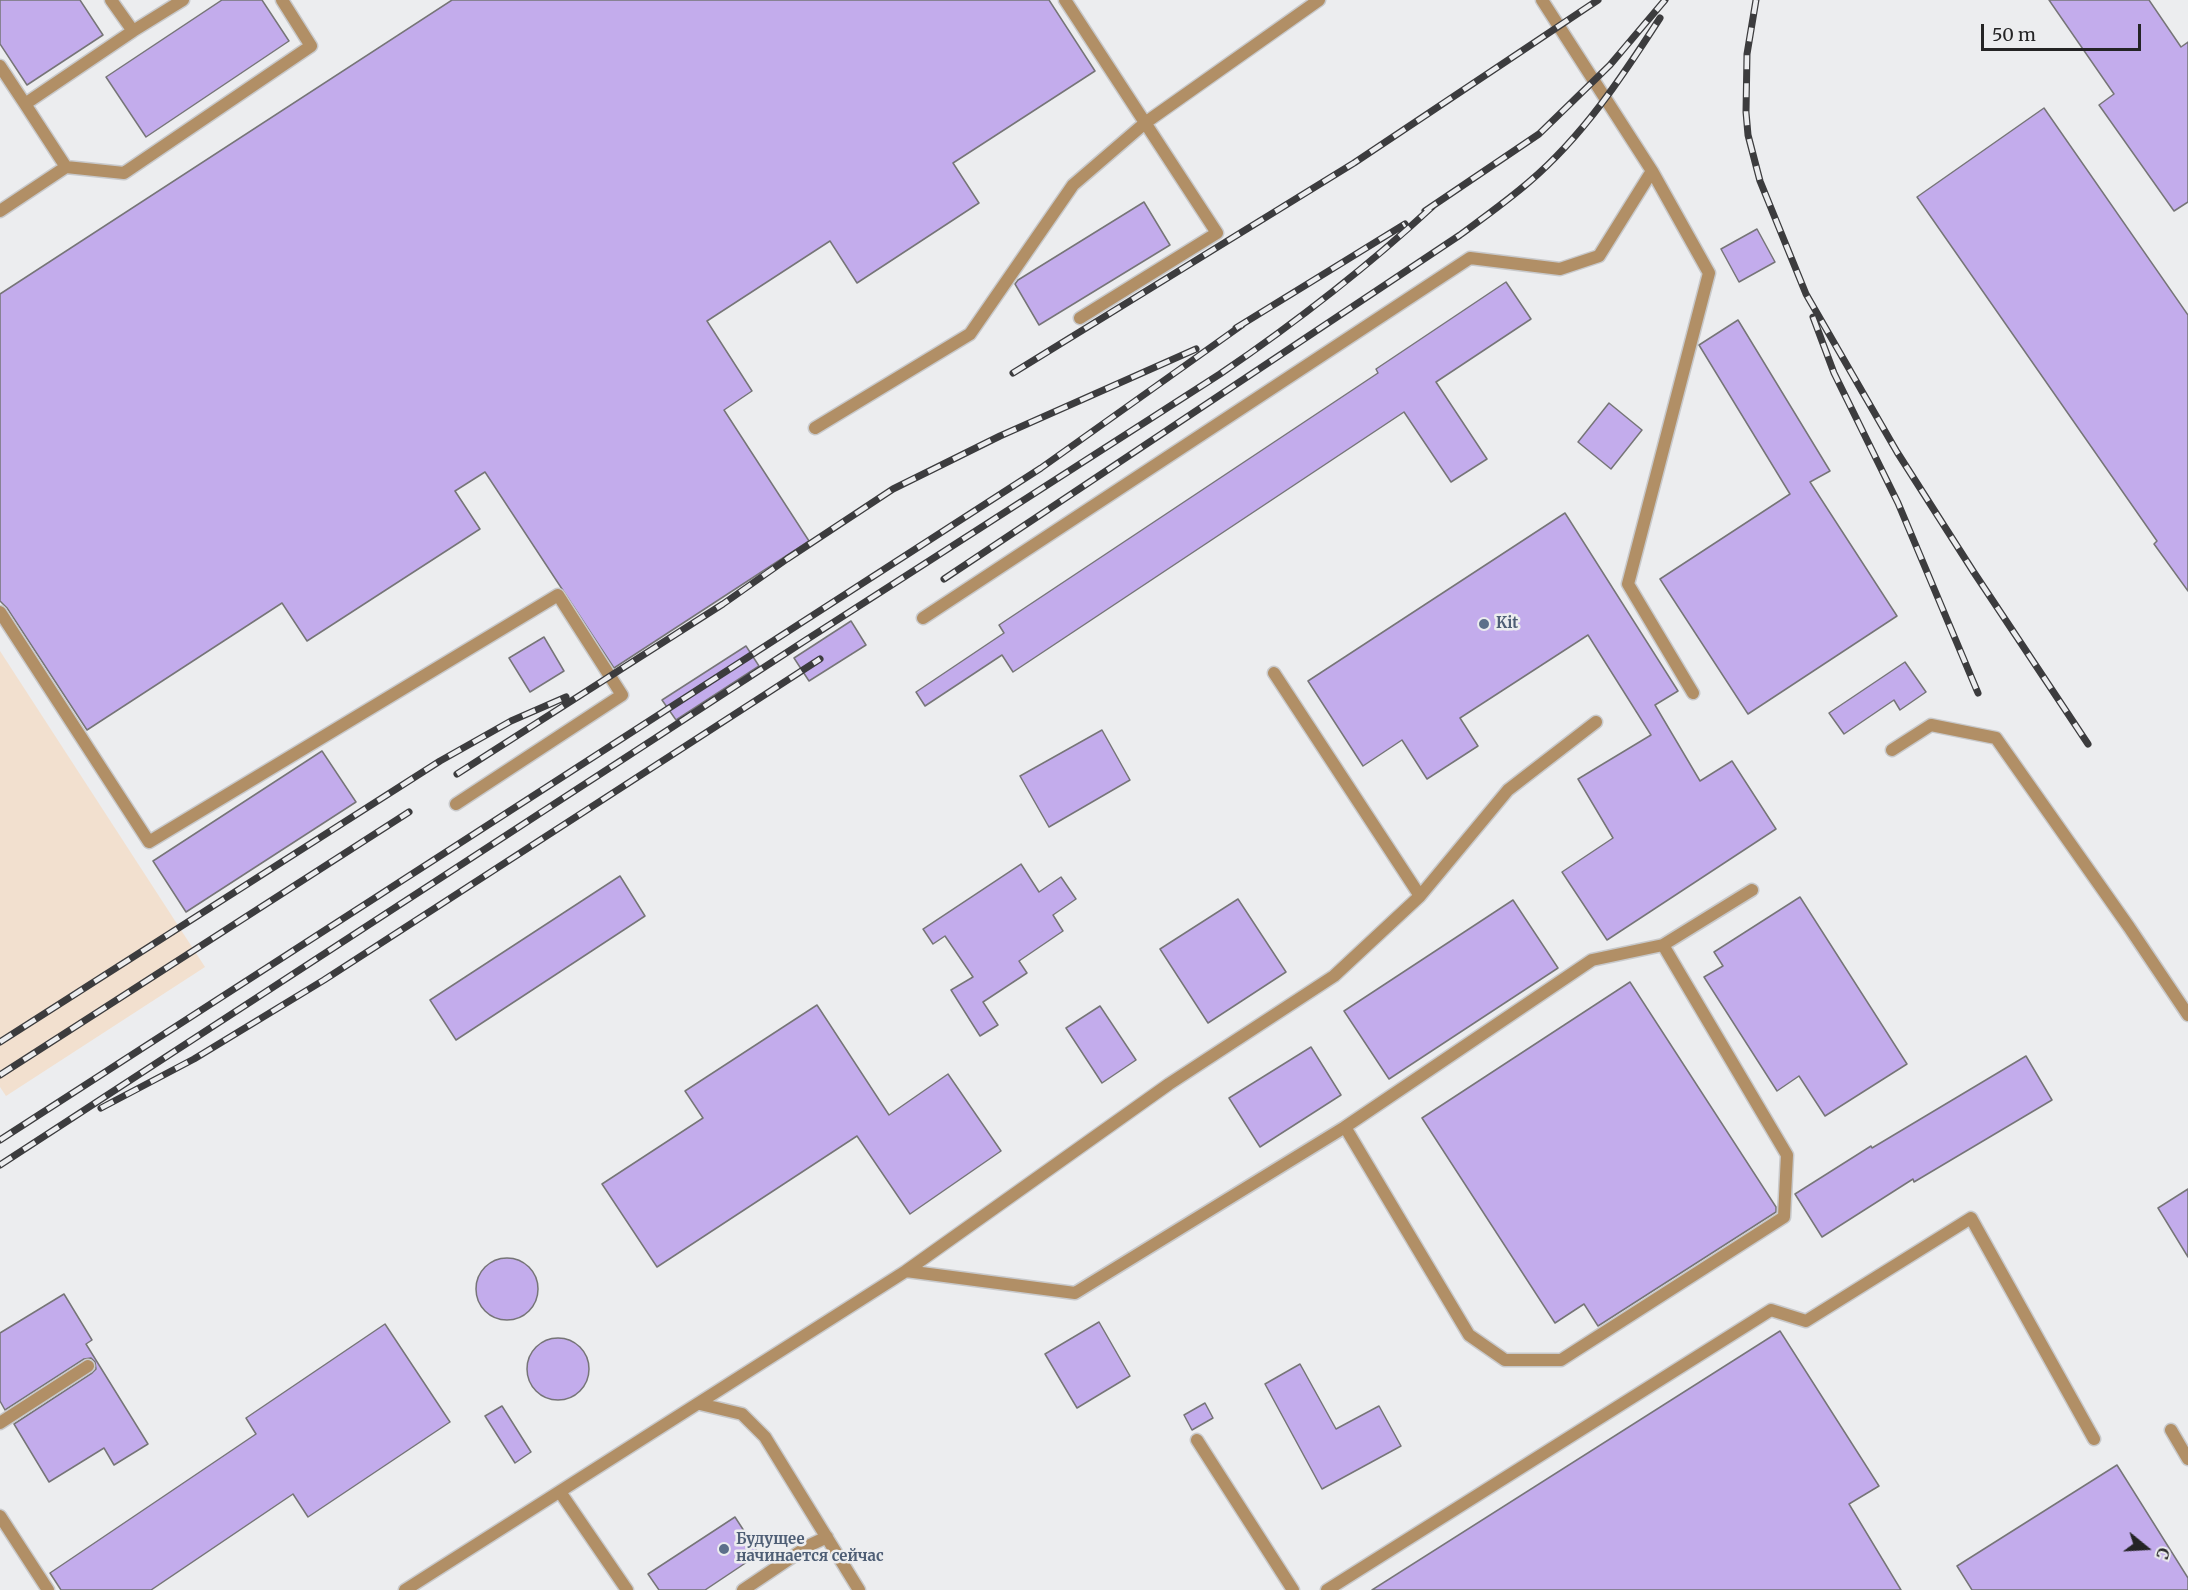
<!DOCTYPE html>
<html>
<head>
<meta charset="utf-8">
<style>
  body { margin:0 }
  #map { position:relative; width:2188px; height:1590px; overflow:hidden; background:#ecedef; font-family:Merriweather,serif }
  canvas { display:block }
  .north { position:absolute; left:2116px; top:1518px; width:60px; height:60px; -webkit-text-stroke:4px #ecedef; paint-order:stroke; rotate:108deg; font-size:16px; font-weight:700; line-height:24px; text-align:center; color:#242425 }
  .north::after { content:''; display:block; margin:auto; width:21px; height:27px; background:#242425; clip-path:polygon(50% 0,100% 100%,50% 72%,0 100%) }
  .scale { position:absolute; left:1981px; top:24px; width:160px; height:27px; box-sizing:border-box; border:3px solid #242425; border-top:0; padding-left:8px; font-size:18px; line-height:21px; white-space:nowrap; color:#242425; -webkit-text-stroke:4px #ecedef; paint-order:stroke }
</style>
</head>
<body>
<div id="map">
<canvas width="2188" height="1590"></canvas>
<div class="north">С</div>
<div class="scale">50 m</div>
</div>
<script>
const ctx = document.querySelector('canvas').getContext('2d');
ctx.lineJoin = 'round';
function paint(path, color) { ctx.fillStyle = color; ctx.fill(path, 'evenodd'); }
function trace(path, color, width, dash) { ctx.strokeStyle = color; ctx.lineWidth = width; ctx.lineCap = dash ? 'butt' : 'round'; ctx.setLineDash(dash || []); ctx.stroke(path); }
function write(font, color, halo, rows, align = 'center') {
  ctx.font = font + ' Merriweather,serif'; ctx.lineWidth = 5; ctx.setLineDash([]); ctx.textBaseline = 'middle'; ctx.strokeStyle = halo; ctx.fillStyle = color; for (const [text, x, y, turn = 0] of rows) {
    ctx.save(); ctx.translate(x, y); ctx.rotate((+turn || 0) * Math.PI / 180); ctx.textAlign = isNaN(turn) ? turn : align; if (halo) ctx.strokeText(text, 0, 0); ctx.fillText(text, 0, 0); ctx.restore();
  }
}
paint(new Path2D(`
  M0,651L205,967L6,1096L0,1087Z`), '#f2e0cf');
const building = new Path2D(`
  M0,0H80L103,35L27,85L0,44Z
  M222,0H262L289,41L146,137L106,77Z
  M452,0H1049L1095,71L953,163L979,203L857,283L830,241L707,321L752,391L724,410L809,541L614,668L485,472L455,491L480,529L307,641L282,603L87,730L7,608L0,601V294Z
  M2049,0H2149L2181,47L2188,42V202L2174,211L2099,105L2114,94Z
  M2044,108L2188,315V591L2154,544L2157,541L1917,197Z
  M1144,202L1170,245L1039,325L1015,284L1018,280Z
  M1757,229L1775,262L1739,282L1721,249Z
  M1506,282L1531,319L1436,382L1487,459L1451,482L1404,412L1013,672L1002,655L925,706L916,692L1004,633L999,625L1378,373L1376,369Z
  M1738,320L1830,471L1810,482L1897,616L1748,714L1660,579L1790,494L1699,345Z
  M1609,403L1642,430L1611,469L1578,442Z
  M1565,513L1678,691L1655,705L1700,781L1732,761L1776,829L1607,940L1562,872L1613,838L1578,779L1651,735L1588,635L1460,718L1478,746L1427,779L1402,740L1363,766L1308,681Z
  M851,621L866,645L809,681L794,658Z
  M544,637L564,671L530,692L509,658Z
  M746,646L759,666L676,720L662,700Z
  M1905,662L1926,692L1900,710L1894,700L1844,734L1829,713Z
  M1102,730L1130,780L1049,827L1020,776Z
  M322,751L356,802L186,912L153,861Z
  M1021,864L1039,892L1061,877L1076,899L1053,915L1063,931L1019,961L1027,973L983,1002L998,1025L980,1036L951,990L973,977L945,936L933,944L923,929Z
  M620,876L645,916L456,1040L430,1000Z
  M1800,897L1907,1064L1825,1116L1799,1076L1777,1091L1704,977L1723,966L1714,952Z
  M1238,899L1286,972L1208,1023L1160,949Z
  M1513,900L1558,968L1389,1079L1344,1011Z
  M1630,982L1776,1207V1212L1598,1326L1584,1304L1555,1323L1422,1118Z
  M817,1005L889,1115L948,1074L1001,1151L910,1214L857,1136L657,1267L602,1184L703,1118L685,1091Z
  M1100,1006L1136,1060L1102,1083L1066,1028Z
  M1311,1047L1341,1095L1260,1147L1229,1098Z
  M2026,1056L2052,1100L1914,1182L1913,1179L1822,1237L1795,1194L1871,1146L1872,1148Z
  M2188,1189V1257L2158,1208Z
  M476 1289a31 31 0 1 1 62 0a31 31 0 1 1-62 0Z
  M64,1294L92,1340L86,1344L148,1444L114,1465L104,1448L49,1482L14,1424L92,1373L96,1369L95,1362L91,1358L84,1359L5,1410L0,1401V1333Z
  M1099,1322L1130,1376L1077,1408L1045,1354Z
  M385,1324L450,1422L308,1517L293,1494L151,1590H61L50,1573L256,1434L246,1418Z
  M1780,1331L1879,1486L1849,1504L1901,1590H1372Z
  M527 1369a31 31 0 1 1 62 0a31 31 0 1 1-62 0Z
  M1300,1364L1336,1429L1379,1406L1401,1446L1322,1489L1265,1384Z
  M1205,1403L1213,1418L1192,1430L1184,1415Z
  M502,1406L531,1452L515,1463L485,1416Z
  M2117,1465L2188,1578V1590H1972L1957,1566Z
  M735,1517L759,1554L705,1590H659L648,1574Z`);
paint(building, '#c3acec');
trace(building, '#767577', 1.5);
const lane = new Path2D(`
  M1065,0L1217,233L1080,318
  M1542,0L1652,171L1709,273L1628,584L1693,693
  M133,31L183,0
  M0,66L25,104
  M66,167L25,104L133,31L111,0
  M0,211L66,167L124,173L311,46L282,0
  M815,428L970,334L1073,185L1145,123L1319,0
  M0,612L149,842L558,595L622,695L456,804
  M923,618L1470,258L1560,269L1599,256L1652,171
  M1274,673L1420,896
  M1892,750L1931,725L1996,738L2129,927L2188,1015
  M1345,1127L1469,1335L1505,1360H1561L1784,1217L1787,1155L1663,945
  M906,1271L1169,1084L1334,976L1420,896L1508,790L1596,722
  M700,1404L742,1414L765,1437L859,1590
  M0,1423L88,1366
  M2171,1430L2188,1459
  M1197,1440L1293,1590
  M560,1492L627,1590
  M0,1516L48,1590
  M405,1590L906,1271L1075,1293L1345,1127L1592,960L1663,945L1752,890
  M743,1590L810,1545L827,1537
  M1327,1590L1771,1310L1806,1321L1971,1218L2094,1439`);
trace(lane, '#c8c9cb', 15);
trace(lane, '#b18f66', 12);
const rail = new Path2D(`
  M1756,0L1747,54L1746,112L1748,135L1760,181L1806,294L1897,452L1973,571L2088,744
  M1425,211L1539,134L1610,65L1665,0
  M1813,317L1834,373L1898,503L1978,693
  M1236,328L1405,224
  M1013,373L1354,163L1598,0
  M944,579L1460,235C1483,218 1507,201 1529,182C1583,136 1622,77 1660,18
  M457,774L723,604L787,559L893,489L1000,436L1196,349
  M0,1042L440,761L511,721L566,697
  M0,1075L409,812
  M101,1108L194,1059L324,980L820,659
  M0,1140L1041,468L1242,325
  M0,1165L806,640L1220,374C1295,323 1366,268 1433,206`);
trace(rail, '#3c3c3e', 7);
trace(rail, '#ecedef', 4.5, [14]);
for (const [x, y, r, color] of [
  [1484,624,6,"#5c6f8a"],
  [724,1549,6,"#5c6f8a"]
]) { const dot = new Path2D(); dot.arc(x, y, r, 0, 2 * Math.PI); ctx.fillStyle = color; ctx.fill(dot); trace(dot, '#ecedef', 2); }
write('bold 15px', '#4e5e75', '#ecedef', [
  ["Kit",1496,624],
  ["Будущее",736,1540],
  ["начинается сейчас",736,1557]
], 'left');
</script>
</body>
</html>
